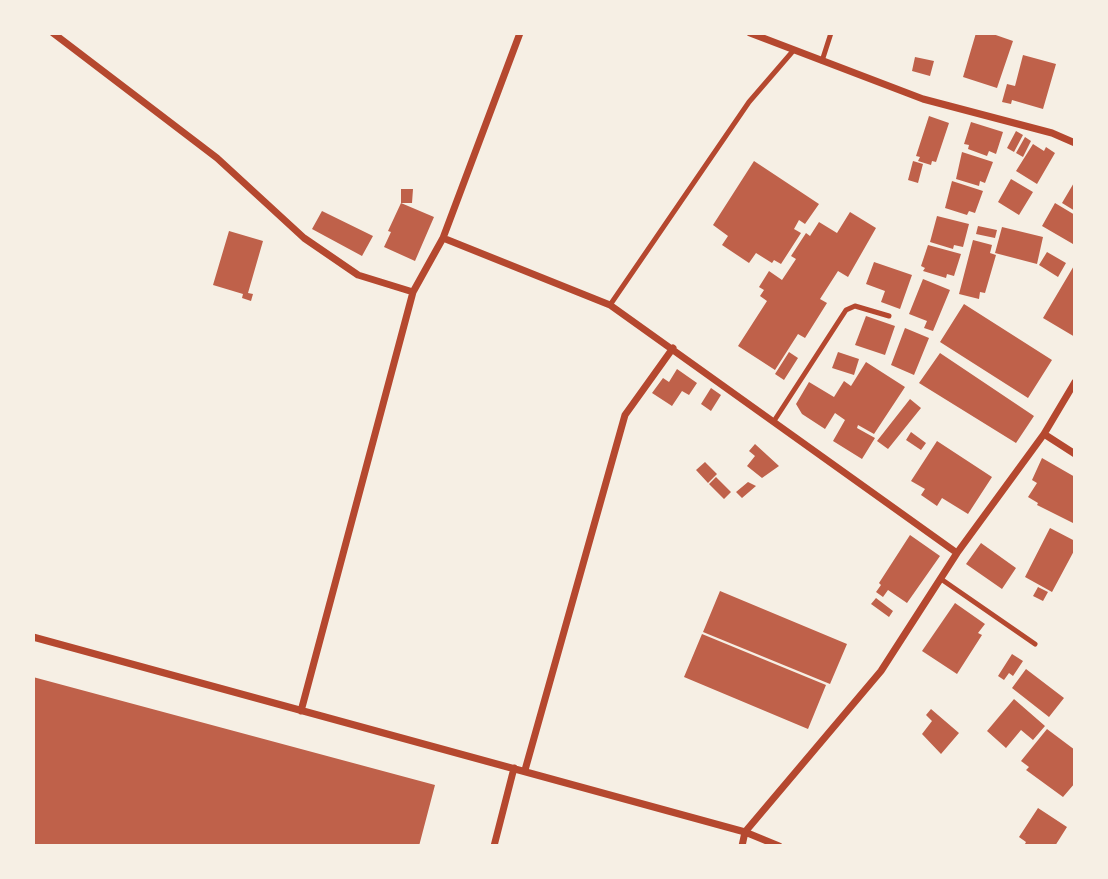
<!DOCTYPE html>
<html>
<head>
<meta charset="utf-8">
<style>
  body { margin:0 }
  #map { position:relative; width:1108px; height:879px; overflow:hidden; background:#f6efe4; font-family:"Zilla Slab",serif }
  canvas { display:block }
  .frame { position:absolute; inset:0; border:35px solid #f6efe4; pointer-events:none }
</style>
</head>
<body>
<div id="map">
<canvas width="1108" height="879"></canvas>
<div class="frame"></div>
</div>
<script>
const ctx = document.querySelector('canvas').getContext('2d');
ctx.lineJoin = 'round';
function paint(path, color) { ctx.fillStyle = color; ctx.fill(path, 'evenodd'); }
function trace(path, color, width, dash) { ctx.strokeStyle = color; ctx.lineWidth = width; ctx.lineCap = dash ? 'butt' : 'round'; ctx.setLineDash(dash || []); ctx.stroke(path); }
paint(new Path2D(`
  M976,33H990L1013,41L997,88L963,77Z
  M1023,55L1056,64L1043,109L1012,100L1011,104L1002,102L1007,84L1015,86Z
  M915,57L934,61L930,76L912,71Z
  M929,116L949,123L936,162L932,161L931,165L918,161L920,157L916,156Z
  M971,122L1003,132L996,154L989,151L987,156L968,149L969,145L964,144Z
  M1016,131L1023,135L1014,152L1007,148Z
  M1025,137L1031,141L1023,157L1016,153Z
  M1033,144L1044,151L1046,147L1055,153L1037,184L1016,171Z
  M962,152L993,162L985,183L980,181L979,186L956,179Z
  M754,161L819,204L805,224L799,220L794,229L801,233L781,264L774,260L772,263L756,253L749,263L722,245L728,236L713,225Z
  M913,161L923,164L918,183L908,180Z
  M1011,179L1033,192L1019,215L998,202Z
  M952,181L983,191L975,213L969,211L967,215L945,208Z
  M1075,181V211L1062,203Z
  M401,189H413L412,203H401L434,217L415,261L384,247L391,232L388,231L401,203Z
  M1055,203L1075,215L1073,244L1042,226Z
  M322,211L373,236L362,256L312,229Z
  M850,212L876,228L848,277L838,271L820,299L827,303L805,338L798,334L775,370L738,346L767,301L760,296L764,290L759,287L769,271L782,280L796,259L791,256L806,233L810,236L819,222L837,233Z
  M937,216L969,224L963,247L954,245L953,249L930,242Z
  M978,226L997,230L995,238L976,234Z
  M1002,227L1043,237L1037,264L995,253Z
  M229,231L263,241L248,293L253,294L251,301L242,298L243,294L213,285Z
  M973,240L992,245L990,253L996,255L985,293L980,292L979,299L959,294Z
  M928,245L961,254L954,276L947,274L946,278L923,271L925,268L921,266Z
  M1047,252L1066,263L1058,277L1039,265Z
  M874,262L912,275L900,309L881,302L885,291L866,284Z
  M1075,264V337L1043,318Z
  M923,279L950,290L933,331L924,328L927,321L909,314Z
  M964,304L1052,360L1028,398L940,342Z
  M866,316L895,326L885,355L855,345Z
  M905,328L929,338L914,375L891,365Z
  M789,352L798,358L784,380L775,374Z
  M838,352L859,359L854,375L832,368Z
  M940,353L1034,416L1016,443L919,383Z
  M866,362L905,387L874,434L858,425L857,428L875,438L862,459L833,441L845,420L835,413L825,429L802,414L796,404L809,382L834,397L844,381L851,386Z
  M677,369L697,383L689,395L682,391L672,406L652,393L663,378L669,382Z
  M711,388L721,395L711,411L701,404Z
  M910,399L921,408L888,449L877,441Z
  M911,432L926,443L921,450L906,440Z
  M937,441L992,477L968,514L942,498L937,506L921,495L925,489L911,481Z
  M755,444L779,466L762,478L747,466L755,456L749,451Z
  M1042,458L1075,477V524L1037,505L1038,503L1028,497L1037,483L1032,480Z
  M705,462L717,474L708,483L696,470Z
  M716,477L731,492L724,499L709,484Z
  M748,482L756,486L742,498L736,492Z
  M1050,528L1075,541V549L1052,592L1025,577Z
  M910,535L940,556L907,603L888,590L883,597L876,592L881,585L879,583Z
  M981,543L1016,568L1002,589L966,564Z
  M1038,587L1048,592L1043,601L1033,596Z
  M720,591L847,644L830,684L703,632Z
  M876,598L893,611L889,617L871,604Z
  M955,603L985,624L978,633L982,635L957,674L922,651Z
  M702,634L826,685L808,729L684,677Z
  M1012,654L1023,661L1013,676L1009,673L1004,680L998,676Z
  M1026,669L1064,698L1049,717L1012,688Z
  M33,677L435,785L419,846H33Z
  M1014,699L1045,726L1033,740L1021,730L1006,748L987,731Z
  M931,709L959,733L941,754L922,734L932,721L926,715Z
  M1047,729L1075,750V783L1063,797L1026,770L1029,767L1021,761Z
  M1038,808L1067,827L1055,846H1024L1026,842L1019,837Z`), '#bf614a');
trace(new Path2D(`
  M822,61L831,33
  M610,305L749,102L793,51
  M774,421L846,310L855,306L889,316
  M941,579L1035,644`), '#b5482f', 5);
trace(new Path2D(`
  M53,33L217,158L304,238L358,275L413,292
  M750,33L923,99L1052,133L1075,143
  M443,238L610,305L957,553
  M1044,434L1075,454
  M33,637L745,832L779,846
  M301,711L413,292L443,238L520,33
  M525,770L625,415L673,348
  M494,846L514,768
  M742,846L745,832L881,671L957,553L1044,434L1075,382`), '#b5482f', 7);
</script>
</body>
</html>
